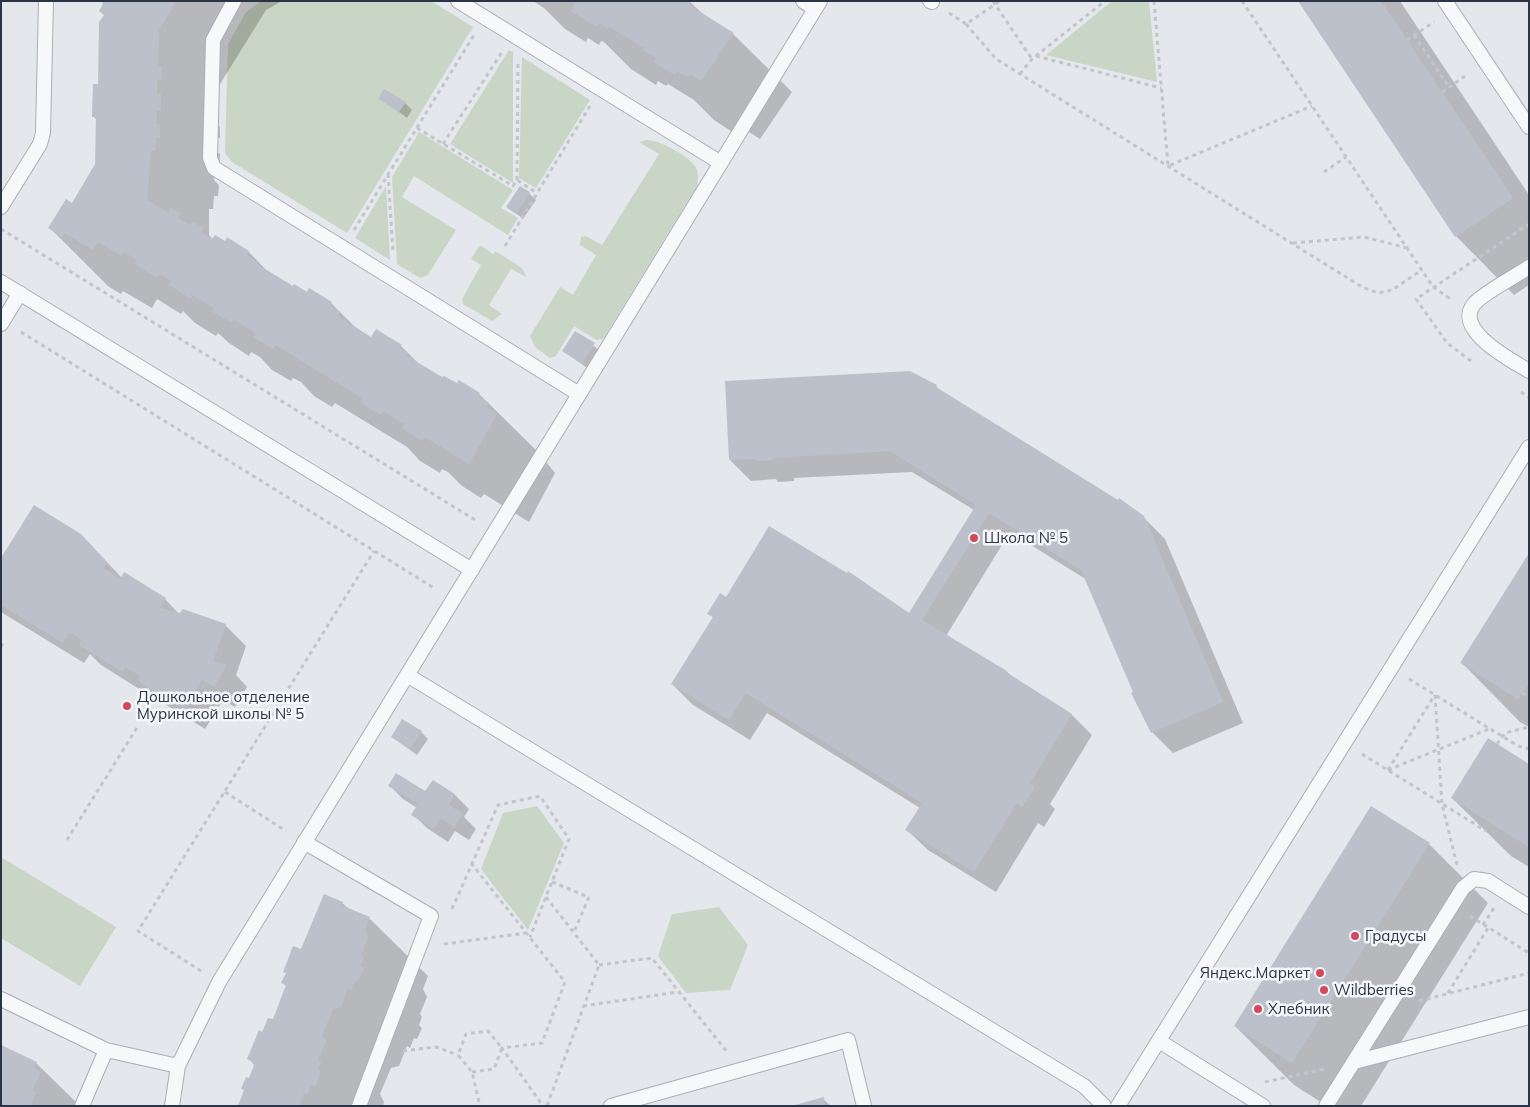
<!DOCTYPE html>
<html>
<head>
<meta charset="utf-8">
<style>
  body { margin:0 }
  #map { position:relative; width:1530px; height:1107px; overflow:hidden; background:#e4e7ec; font-family:Mulish,sans-serif }
  canvas { display:block }
  .frame { position:absolute; inset:0; border:2px solid #2b3445; pointer-events:none }
</style>
</head>
<body>
<div id="map">
<canvas width="1530" height="1107"></canvas>
<div class="frame"></div>
</div>
<script>
const ctx = document.querySelector('canvas').getContext('2d');
ctx.lineJoin = 'round';
function paint(path, color) { ctx.fillStyle = color; ctx.fill(path, 'evenodd'); }
function trace(path, color, width, dash) { ctx.strokeStyle = color; ctx.lineWidth = width; ctx.lineCap = dash ? 'butt' : 'round'; ctx.setLineDash(dash || []); ctx.stroke(path); }
function write(font, color, halo, rows, align = 'center') {
  ctx.font = font + ' Mulish,sans-serif'; ctx.lineWidth = 5; ctx.setLineDash([]); ctx.textBaseline = 'middle'; ctx.strokeStyle = halo; ctx.fillStyle = color; for (const [text, x, y, turn = 0] of rows) {
    ctx.save(); ctx.translate(x, y); ctx.rotate((+turn || 0) * Math.PI / 180); ctx.textAlign = isNaN(turn) ? turn : align; if (halo) ctx.strokeText(text, 0, 0); ctx.fillText(text, 0, 0); ctx.restore();
  }
}
paint(new Path2D(`
  M261,1H431L473,27L347,233L232,162L225,153L228,44L246,12Z
  M1112,1H1149L1157,82L1046,55Z
  M509,50L513,52V183L450,144Z
  M522,57L590,100L536,188L519,178Z
  M419,132L513,190L501,208L518,218L508,235L414,176L402,197L456,230L428,275L420,278L397,264L392,177Z
  M646,140C659,140 693,157 697,170C699,175 698,181 697,186L603,339L597,340L574,326L556,356L550,358L535,347L530,336L560,287L573,295L596,255L580,245L581,237L586,236L602,245L659,154L639,142Z
  M386,186L390,260L355,238Z
  M480,245L493,254L495,251L522,268L527,277L511,269L489,305L502,314L492,321L463,304L462,299L481,265L471,259Z
  M537,806L564,843L528,930L481,869L503,813Z
  M1,857L116,927L80,986L1,938Z
  M719,907L748,945L730,990L686,993L658,956L672,914Z`), '#c9d6c5');
paint(new Path2D(`
  M104,1H282L266,10L217,89L216,123L220,127V138H216L215,150L220,154L219,170H215L214,180L219,185L218,196H214L213,209H209V235L213,240L225,243L227,239L249,252L269,273L293,287L331,303L359,331L371,338L401,346L421,366L443,379L479,394L538,452L555,473L529,522L484,494L481,498L462,486L448,472L442,469L440,473L420,461L407,447L335,403L332,407L314,396L301,382L293,378L291,381L272,370L260,357L251,352L249,356L229,343L218,333L216,336L195,323L183,311L181,314L157,299L152,308L123,291L121,294L109,287L50,228L72,204L97,164L98,121L94,117L99,85L105,16Z
  M533,1H689L705,16L733,34L792,92L760,139L749,132L747,135L737,129L734,133L714,120L694,100L668,84L666,86L658,81L656,85L631,69L604,42L601,41L599,45L588,38L586,42L565,29L544,8Z
  M1299,1H1400L1529,195V285L1514,295L1456,236Z
  M380,98L405,103L412,110L407,118Z
  M529,193L536,200L523,219L508,207Z
  M575,333L601,351L590,370L564,351Z
  M936,386L943,393L1143,517L1165,539L1243,723L1173,753L1152,732L1087,580L1010,532L946,636L1007,672L1014,678L1072,715L1092,735L1050,804L1055,809L1044,827L1038,823L996,892L928,850L907,830L920,808L767,713L750,740L693,705L672,684L714,618L708,613L910,614L974,510L912,472L794,478V481L778,482L776,479L751,481L730,460Z
  M1529,555V727L1520,722L1462,663Z
  M102,557L122,578L165,599L180,615L225,625L246,646L236,675L247,687L235,707L223,700L205,729L160,701L146,688L144,692L101,665L90,654L84,663L1,612V561Z
  M421,732L428,739L417,755L392,737Z
  M1529,766V867L1511,856L1452,798Z
  M433,781L455,795L469,809L464,817L476,829L469,840L455,831L448,842L427,828L413,814L417,808L403,799L389,785L426,793Z
  M1429,844L1488,903L1361,1106H1327L1294,1085L1235,1026Z
  M342,903L349,909L369,918L428,976L423,989L427,997L420,1014L422,1017L419,1025L422,1028L417,1039L414,1038L410,1048L407,1046L399,1066L391,1068L380,1094L384,1102L383,1106H241L245,1091L242,1088L249,1080L255,1066L249,1059L263,1033L273,1021L287,987L283,983L287,974L284,971Z
  M36,1063L80,1106H1Z
  M823,1099L831,1106H797Z`), '#0003');
paint(new Path2D(`
  M102,1H176L159,30L158,67H162L161,80H157V94H161V111H157L156,124L160,125V138H156L155,150L151,151L147,200L168,213L171,208L180,214L178,218L190,225L192,221L204,228L201,232L212,239L215,235L225,241L227,237L249,251L247,255L258,262L257,264L293,286L294,284L307,292L309,288L332,302L330,305L340,312L338,316L371,337L376,329L402,345L400,348L408,353L407,356L442,377L444,376L457,383L459,380L480,393L478,396L489,403L486,407L497,414L469,464L425,437L422,441L402,428L404,424L383,411L381,415L360,402L362,398L276,345L273,349L254,337L256,333L234,320L232,323L212,311L214,308L192,295L190,298L169,285L171,281L160,274L157,278L135,264L137,260L124,252L122,256L98,242L93,250L64,233L62,237L48,228L66,199L72,203L95,164L96,117H92L93,84H98L99,22L104,15L99,11L103,4Z
  M572,1H691L689,5L734,33L701,81L690,74L688,77L677,71L675,75L654,62L656,58L643,50L644,48L608,26L607,28L599,23L597,27L571,11L575,3Z
  M1298,1H1381L1513,198L1455,237Z
  M384,89L406,102L399,112L378,99Z
  M520,186L530,192L516,214L506,207Z
  M575,331L595,343L582,364L562,351Z
  M910,371L937,385L936,387L1118,500L1119,498L1144,516L1223,702L1151,733L1131,693L1133,692L1081,570L989,513L922,620L1007,671L1006,672L1072,714L1030,783L1035,787L1022,807L1017,803L974,872L905,830L922,803L746,693L729,720L671,684L713,617L707,614L720,593L726,597L769,526L847,573L848,571L909,613L976,505L890,451L773,458L774,460L756,461V459L729,460L725,381Z
  M34,505L81,534L107,562L103,568L120,579L124,572L166,598L160,608L180,613L183,609L226,624L213,661L227,665L214,687L202,680L184,709L138,681L141,676L125,667L123,672L79,645L82,640L70,632L63,643L1,605V558Z
  M1529,553V682L1518,699L1460,663Z
  M402,719L422,731L410,749L391,737Z
  M1488,738L1529,764V847L1451,798Z
  M396,773L425,791L433,780L455,794L449,805L463,814L454,827L440,818L434,829L411,815L418,804L388,786Z
  M1371,806L1430,843L1292,1063L1234,1026Z
  M324,894L343,902L341,905L370,917L365,929L368,937L361,955L364,957L360,966L364,968L361,975L358,981L355,980L351,990L348,988L341,1007L333,1010L322,1035L326,1042L318,1060L321,1061L318,1070L321,1072L315,1086L311,1085L307,1094L304,1093L299,1106H238L244,1090L241,1089L246,1077L249,1078L255,1063L247,1059L259,1030L262,1032L268,1018L273,1019L286,985L281,983L286,973L283,972L293,946L301,949Z
  M1,1045L37,1062L34,1068L41,1072L32,1091L36,1092L30,1106H1Z
  M824,1097L825,1106H795V1105Z`), '#bbc0ca');
const lane = new Path2D(`
  M234,1L213,40L210,158L214,168L579,394
  M458,1L721,163
  M803,1L815,9
  M930,1L932,2
  M1445,1L1529,127
  M1,207L40,144L43,133L46,1
  M1529,267C1516,276 1483,293 1474,304C1453,330 1511,360 1529,371
  M1,282L472,570
  M1,324L20,293
  M407,675L1084,1086L1104,1106
  M304,842L431,916L359,1106
  M1,999L106,1050L178,1066
  M1159,1041L1263,1106
  M1354,1062L1529,1017
  M82,1106L106,1050
  M172,1106L178,1066L219,982L820,1
  M611,1106L848,1040L864,1106
  M1118,1106L1529,447
  M1326,1106L1463,888L1474,879L1488,881L1529,907`);
trace(lane, '#a9aeb7', 16);
trace(new Path2D(`
  M993,1L1032,59
  M1154,1L1168,166L1312,106
  M1242,1L1433,287L1452,300
  M949,13L966,24L1000,1
  M966,24L996,59L1362,287L1378,293L1392,290L1422,270
  M1414,35L1449,87
  M1407,40L1434,22
  M1036,56L1161,88
  M1020,74L1032,59L1105,1
  M1442,92L1468,74
  M417,128L513,186L517,180L537,193
  M443,144L502,52
  M1324,172L1346,157
  M388,174L393,252
  M517,180L518,63
  M1,229L477,521
  M354,230L474,35
  M1293,243L1364,237L1407,248
  M505,246L590,106
  M21,332L434,588
  M1471,361L1447,343L1416,299L1529,224
  M1521,392L1529,398
  M1,647L3,643
  M1409,679L1518,746L1529,749
  M1522,693L1529,697
  M1435,695L1442,804L1457,865
  M1497,744L1505,733L1529,727
  M1362,754L1486,831
  M1388,770L1489,729
  M1388,770L1434,696
  M225,792L286,831
  M67,840L138,726
  M471,863L565,982L542,1043L502,1048L543,1106
  M552,882L589,897L574,932
  M546,897L599,965L547,1106
  M452,909L498,805L540,796L569,839L530,937
  M1470,916L1529,953
  M1483,925L1494,908
  M444,944L526,933
  M599,965L652,958L727,1052
  M201,971L138,931L374,551
  M1448,993L1488,928
  M1419,1001L1529,973
  M583,1006L678,992
  M403,1051L436,1047L458,1055
  M472,1072L494,1069L502,1048L488,1031L466,1034L458,1055L472,1072L480,1106
  M1265,1082L1325,1069`), '#c2c5cb', 3, [4, 4]);
trace(lane, '#f7f8fa', 14);
for (const [x, y, r, color] of [
  [974,538,5,"#d1495b"],
  [127,706,5,"#d1495b"],
  [1355,936,5,"#d1495b"],
  [1320,973,5,"#d1495b"],
  [1324,990,5,"#d1495b"],
  [1258,1009,5,"#d1495b"]
]) { const dot = new Path2D(); dot.arc(x, y, r, 0, 2 * Math.PI); ctx.fillStyle = color; ctx.fill(dot); trace(dot, '#f4f6f9', 2); }
write('15px', '#2b3445', '#f4f6f9', [
  ["Школа № 5",984,538],
  ["Дошкольное отделение",137,697],
  ["Муринской школы № 5",137,714],
  ["Градусы",1365,936],
  ["Яндекс.Маркет",1310,973,"right"],
  ["Wildberries",1334,990],
  ["Хлебник",1268,1009]
], 'left');
</script>
</body>
</html>
